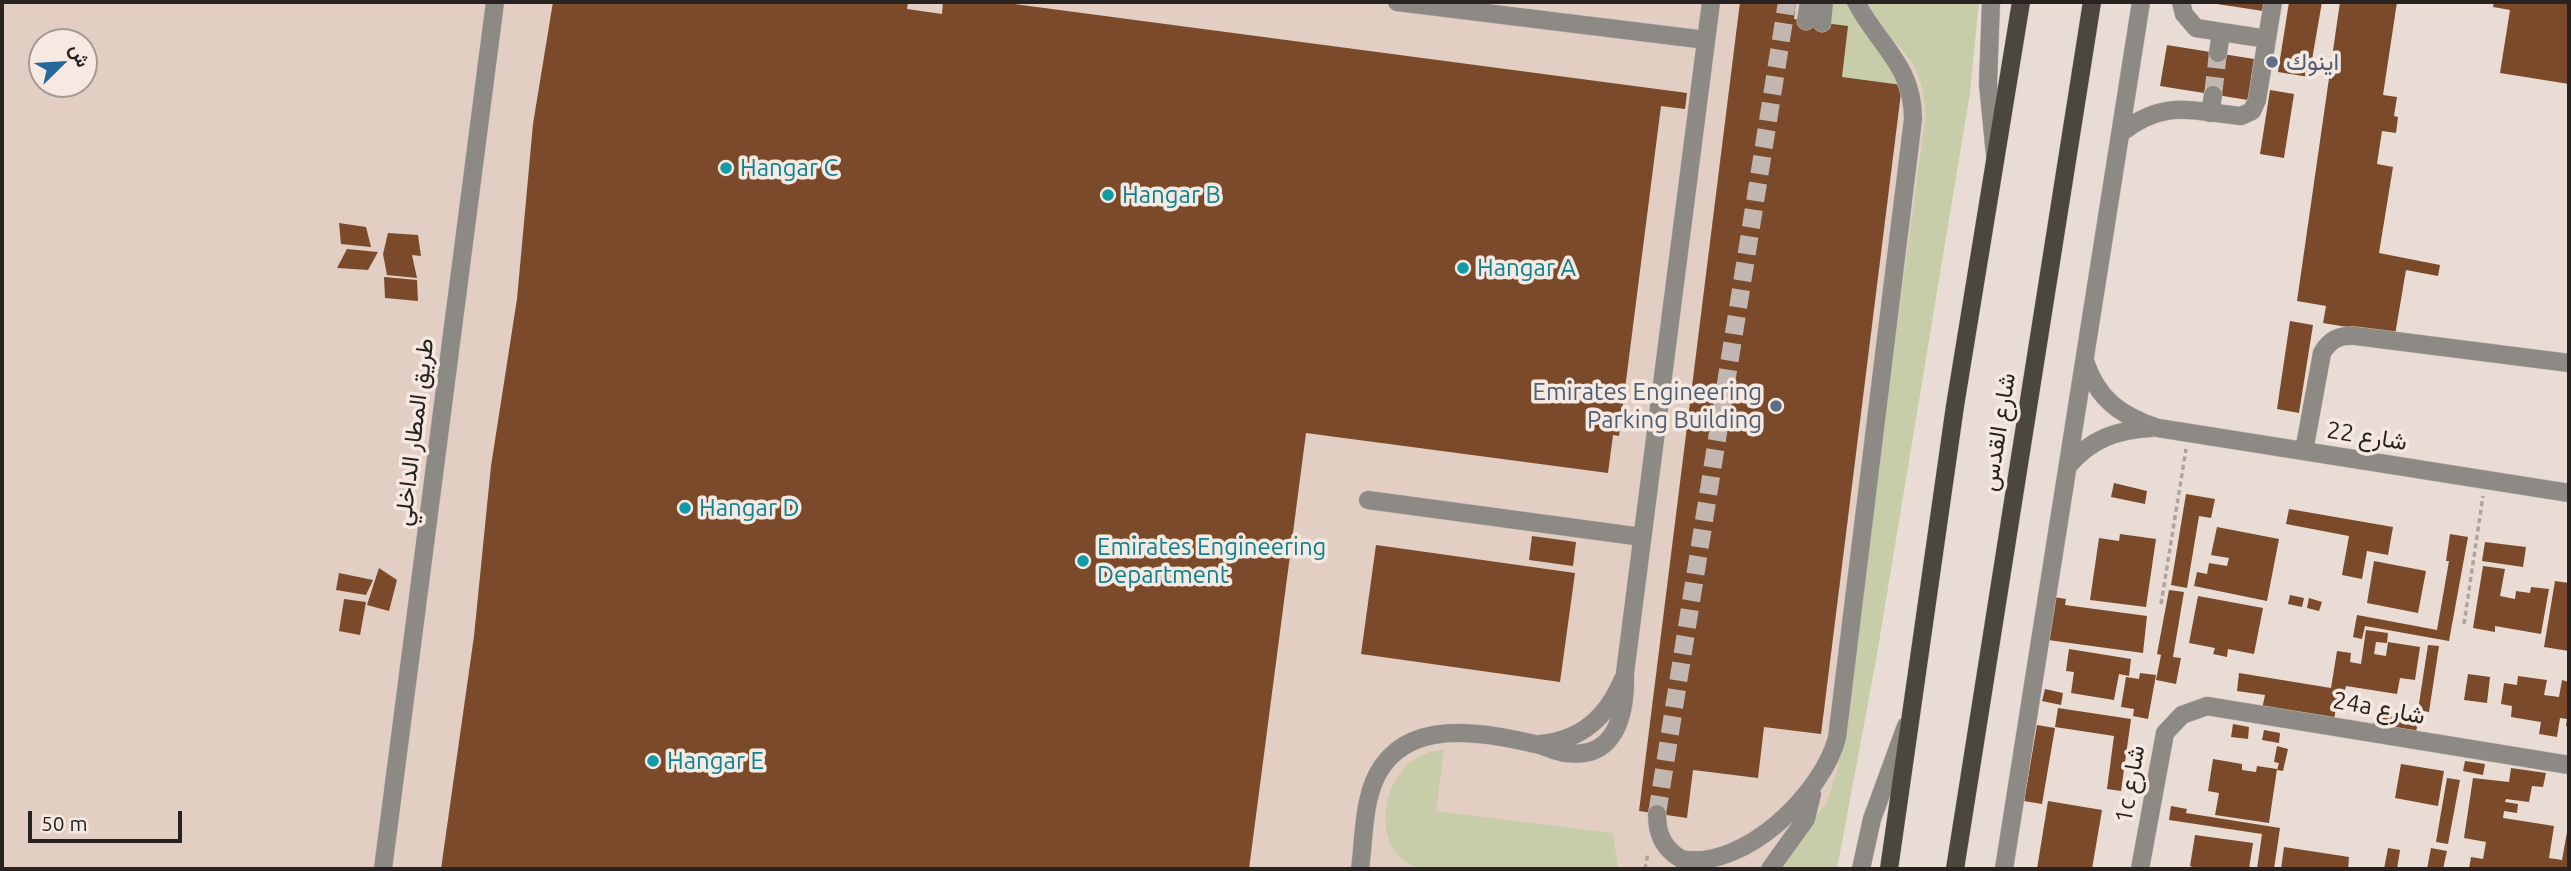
<!DOCTYPE html>
<html>
<head>
<meta charset="utf-8">
<style>
  body { margin:0 }
  #map { position:relative; width:2571px; height:871px; overflow:hidden; background:#e9dcd4; font-family:Ubuntu,Vazirmatn,sans-serif }
  canvas { display:block }
  .frame { position:absolute; inset:0; border:4px solid #282320; pointer-events:none }
  .north { position:absolute; left:28px; top:28px; width:70px; height:70px; box-sizing:border-box; background:#f6e9e1; border:2px solid #a49a94; border-radius:50%; rotate:66deg; font-size:19px; font-weight:700; line-height:28px; text-align:center; color:#282320 }
  .north::after { content:''; display:block; margin:auto; width:24px; height:32px; background:#24689d; clip-path:polygon(50% 0,100% 100%,50% 72%,0 100%) }
  .scale { position:absolute; left:28px; top:811px; width:154px; height:32px; box-sizing:border-box; border:4px solid #282320; border-top:0; padding-left:9px; font-size:21px; line-height:24px; white-space:nowrap; color:#282320; -webkit-text-stroke:5px #f6e9e1; paint-order:stroke }
</style>
</head>
<body>
<div id="map">
<canvas width="2571" height="871"></canvas>
<div class="frame"></div>
<div class="north">ش</div>
<div class="scale">50 m</div>
</div>
<script>
const ctx = document.querySelector('canvas').getContext('2d');
ctx.lineJoin = 'round';
function paint(path, color) { ctx.fillStyle = color; ctx.fill(path, 'evenodd'); }
function trace(path, color, width, dash) { ctx.strokeStyle = color; ctx.lineWidth = width; ctx.lineCap = dash ? 'butt' : 'round'; ctx.setLineDash(dash || []); ctx.stroke(path); }
function write(font, color, halo, rows, align = 'center') {
  ctx.font = font + ' Ubuntu,Vazirmatn,sans-serif'; ctx.lineWidth = 7; ctx.setLineDash([]); ctx.textBaseline = 'middle'; ctx.strokeStyle = halo; ctx.fillStyle = color; for (const [text, x, y, turn = 0] of rows) {
    ctx.save(); ctx.translate(x, y); ctx.rotate((+turn || 0) * Math.PI / 180); ctx.textAlign = isNaN(turn) ? turn : align; if (halo) ctx.strokeText(text, 0, 0); ctx.fillText(text, 0, 0); ctx.restore();
  }
}
paint(new Path2D(`
  M2,2H1867L1917,70L1923,87L1925,118L1838,769L1832,793L1778,869H2ZM42,42H84V84H42Z`), '#e2cec3');
paint(new Path2D(`
  M1829,2H1848L1902,85L1842,77L1848,26L1826,23Z
  M1867,2H1979L1970,93L1876,660L1837,869H1778L1827,801L1838,769L1925,118C1925,48 1890,53 1867,2Z
  M1444,750L1436,811L1613,833L1618,869H1424C1362,859 1379,751 1444,750Z`), '#c7cda8');
paint(new Path2D(`
  M553,2H908L907,9L942,14L943,2H999L1687,93L1685,109L1661,106L1619,436L1613,435L1608,473L1306,433L1249,869H441L474,636L491,466L517,299L533,124Z
  M1740,2H1796L1794,19L1848,26L1842,77L1902,85L1821,734L1764,727L1758,778L1693,770L1687,818L1639,811Z
  M2204,2H2265L2263,11Z
  M2289,2H2322L2309,77L2278,72Z
  M2340,2H2397L2383,95L2397,97L2394,116L2398,117L2396,133L2382,131L2377,164L2393,167L2379,253L2440,265L2438,276L2406,270L2395,335L2323,323L2326,306L2297,301Z
  M2494,2H2569V84L2500,73L2510,10L2493,7Z
  M2167,45L2254,59L2248,100L2160,86Z
  M2270,90L2294,94L2284,158L2260,154Z
  M339,223L366,227L371,247L341,244Z
  M388,233L418,235L421,256L412,255L417,278L387,275L383,254Z
  M347,249L378,252L368,270L337,268Z
  M384,277L417,280L418,301L385,298Z
  M2290,321L2313,325L2299,413L2277,409Z
  M2114,483L2147,491L2145,504L2111,497Z
  M2186,494L2215,499L2211,518L2199,516L2187,588L2171,585Z
  M2289,509L2393,527L2388,555L2367,551L2362,579L2342,575L2349,536L2286,524Z
  M2217,527L2279,539L2267,601L2194,586L2197,572L2207,574L2209,563L2227,566L2229,558L2211,555Z
  M2120,534L2156,539L2146,607L2090,600L2099,538L2119,541Z
  M2450,534L2468,537L2449,641L2365,626L2362,639L2353,637L2357,615L2437,630L2449,561H2446Z
  M1532,536L1576,542L1573,566L1529,560Z
  M2485,542L2526,547L2523,567L2482,561Z
  M1376,545L1575,573L1560,682L1361,654Z
  M2374,561L2426,571L2418,613L2367,603Z
  M2483,566L2505,569L2500,596L2515,599L2516,591L2530,593L2531,587L2549,589L2541,634L2495,626V632L2473,628Z
  M379,568L397,580L389,611L367,605Z
  M339,573L373,580L366,595L336,590Z
  M2555,581L2569,583V651L2544,647Z
  M2169,590L2184,592L2173,657L2181,658L2176,684L2156,680L2161,655L2157,654Z
  M2290,595L2304,598L2302,607L2288,604Z
  M2198,596L2263,608L2254,654L2228,649L2227,657L2213,654L2215,648L2189,643Z
  M2054,597L2066,599L2065,605L2147,616L2143,653L2048,640Z
  M2309,598L2322,602L2319,611L2307,608Z
  M344,599L366,602L360,635L339,631Z
  M2366,630L2388,633L2387,643L2376,642L2374,654L2386,656L2388,642L2420,647L2415,680L2400,678L2397,694L2346,686L2345,690L2339,689L2334,720L2262,709L2265,695L2237,691L2239,673L2331,688L2337,651L2351,653L2350,662L2361,664Z
  M2428,645L2439,646L2429,712L2418,710Z
  M2069,649L2131,659L2129,676L2119,674L2114,700L2071,693L2074,672L2066,671Z
  M2140,673L2156,675L2148,719L2133,716L2134,709L2121,707L2126,677L2139,679Z
  M2468,674L2490,677L2487,703L2464,700Z
  M2518,676L2547,680L2544,695L2559,697L2562,680L2569,682V727L2566,726L2567,719L2560,718L2557,737L2539,734L2541,722L2511,717L2512,706L2501,704L2504,683L2517,685Z
  M2045,689L2063,693L2061,705L2042,701Z
  M2058,708L2131,719L2121,791L2107,789L2114,736L2055,727Z
  M2375,714L2418,720L2416,733L2373,727Z
  M2233,724L2249,727L2248,739L2231,737Z
  M2037,725L2055,728L2042,804L2024,801Z
  M2264,730L2280,733L2279,743L2262,740Z
  M2277,746L2288,749L2283,771L2277,770L2279,763L2274,762Z
  M2213,759L2242,764V770L2256,772L2257,766L2277,769L2269,823L2215,815L2219,793L2208,791Z
  M2465,761L2485,764L2483,775L2463,771Z
  M2401,764L2444,771L2438,806L2395,798Z
  M2511,768L2546,773L2543,787L2532,786L2529,802L2506,799L2505,802L2518,804L2517,813L2504,811L2503,818L2554,826L2549,858L2562,860L2569,821V869H2469L2471,857L2483,859L2486,842L2464,838L2473,778L2509,782Z
  M2447,778L2460,780L2448,844L2436,842Z
  M2048,801L2102,810L2092,869H2037Z
  M2171,806L2187,809L2186,813L2280,828L2274,869H2257L2262,834L2169,820Z
  M2195,835L2253,843L2249,869H2199L2190,866Z
  M2284,847L2349,857L2348,869H2281Z
  M2388,848L2400,850L2397,869H2384Z
  M2431,848L2447,851L2443,869H2427Z`), '#7b4a2b');
trace(new Path2D(`
  M2213,95L2218,53
  M1657,814L1787,2`), '#c2b7b0', 18, [18, 9]);
const minor = new Path2D(`
  M1397,2L1706,40
  M1991,2L1988,84L1995,155
  M2181,2L2184,14L2196,28L2267,39
  M1806,21L1809,2
  M1822,23L1824,2
  M2218,53L2221,33
  M2210,113L2213,95
  M2121,133C2164,99 2191,111 2241,116L2252,111L2257,100L2273,2
  M2085,361C2097,399 2121,416 2158,428L2569,493
  M2304,451L2322,353C2330,339 2340,335 2356,336L2569,363
  M2068,466C2091,439 2116,430 2151,428
  M1368,500L1642,537
  M1540,744C1582,740 1607,717 1623,679
  M1657,814C1657,834 1663,848 1681,859C1745,871 1823,792 1837,738L1913,119C1913,65 1878,45 1856,2
  M383,869L495,2
  M1360,869C1364,840 1363,802 1377,775C1407,717 1483,732 1535,744C1546,746 1555,752 1566,753C1617,760 1626,712 1625,673L1711,2
  M1770,869L1806,819L1812,794
  M1861,869L1872,819L1906,726
  M2004,869L2141,2
  M2140,869L2165,733L2182,715L2207,706L2569,765`);
const major = new Path2D(`
  M1889,869L1955,406L2021,2
  M1955,869L2092,2`);
trace(minor, '#c6bbb4', 19);
trace(major, '#c6bbb4', 19);
trace(new Path2D(`
  M2161,604L2186,449
  M2464,624L2483,496
  M1645,869L1648,853`), '#aea39d', 3.5, [5, 3.5]);
trace(minor, '#8d8a85', 18);
trace(major, '#4b463e', 18);
for (const [x, y, r, color] of [
  [2272,62,7,"#5c6f8a"],
  [726,168,7,"#0f9aa8"],
  [1108,195,7,"#0f9aa8"],
  [1463,268,7,"#0f9aa8"],
  [1776,406,7,"#5c6f8a"],
  [685,508,7,"#0f9aa8"],
  [1083,561,7,"#0f9aa8"],
  [653,761,7,"#0f9aa8"]
]) { const dot = new Path2D(); dot.arc(x, y, r, 0, 2 * Math.PI); ctx.fillStyle = color; ctx.fill(dot); trace(dot, '#f6e9e1', 2.5); }
write('24px', '#4e5e75', '#f6e9e1', [
  ["اينوك",2286,62],
  ["Emirates Engineering",1762,392,"right"],
  ["Parking Building",1762,420,"right"]
], 'left');
write('24px', '#0d838f', '#f6e9e1', [
  ["Hangar C",740,168],
  ["Hangar B",1122,195],
  ["Hangar A",1477,268],
  ["Hangar D",699,508],
  ["Emirates Engineering",1097,547],
  ["Department",1097,575],
  ["Hangar E",667,761]
], 'left');
write('24px', '#282320', '#f6e9e1', [
  ["طريق المطار الداخلي",414,432,-83],
  ["شارع القدس",1998,432,-81],
  ["شارع 22",2367,436,9],
  ["24a شارع",2379,708,10],
  ["1c شارع",2130,784,-80]
]);
</script>
</body>
</html>
